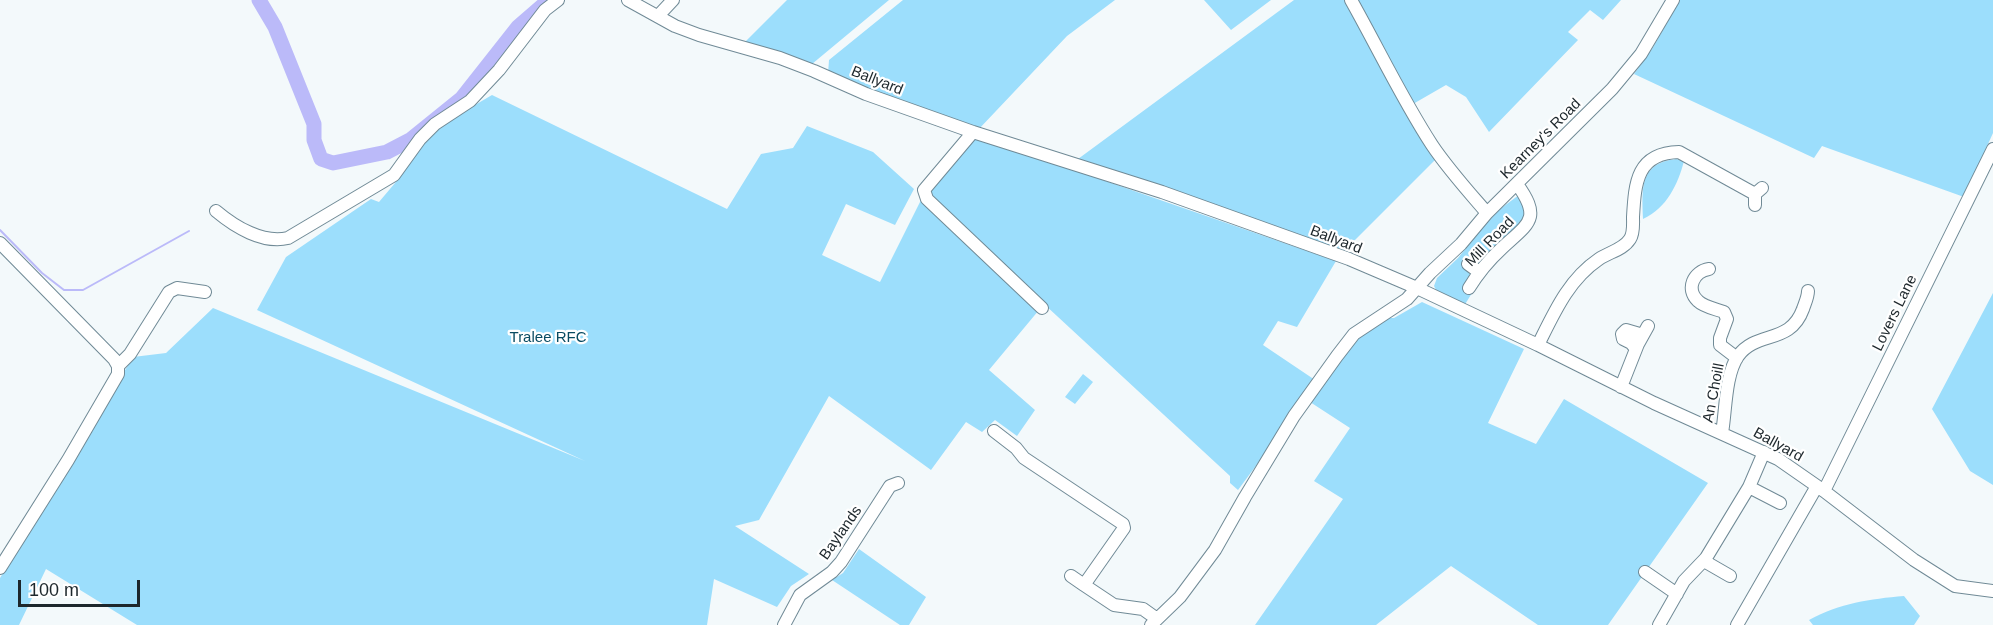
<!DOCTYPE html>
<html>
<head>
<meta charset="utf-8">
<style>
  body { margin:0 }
  #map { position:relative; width:1993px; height:625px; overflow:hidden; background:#f3f9fb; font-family:Arial,sans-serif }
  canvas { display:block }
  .scale { position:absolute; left:18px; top:580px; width:122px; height:27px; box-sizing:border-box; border:3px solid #1d272c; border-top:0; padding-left:8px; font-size:18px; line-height:21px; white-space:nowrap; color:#1d272c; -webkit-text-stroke:4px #fff; paint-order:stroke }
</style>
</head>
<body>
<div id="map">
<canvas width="1993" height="625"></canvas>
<div class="scale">100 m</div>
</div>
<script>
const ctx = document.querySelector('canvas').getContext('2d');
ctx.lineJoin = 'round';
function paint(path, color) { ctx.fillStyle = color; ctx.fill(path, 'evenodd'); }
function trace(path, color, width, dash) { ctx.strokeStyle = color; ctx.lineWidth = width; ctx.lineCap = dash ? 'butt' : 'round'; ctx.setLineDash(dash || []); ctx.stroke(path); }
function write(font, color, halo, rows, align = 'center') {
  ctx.font = font + ' Arial,sans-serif'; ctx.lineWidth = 4.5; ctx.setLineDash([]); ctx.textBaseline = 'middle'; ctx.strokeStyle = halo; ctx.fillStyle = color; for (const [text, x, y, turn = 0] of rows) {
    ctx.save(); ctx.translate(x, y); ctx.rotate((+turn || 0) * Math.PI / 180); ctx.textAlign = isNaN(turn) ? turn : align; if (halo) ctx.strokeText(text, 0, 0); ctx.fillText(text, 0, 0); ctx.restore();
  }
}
paint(new Path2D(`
  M787,0H889L812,64L743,44Z
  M903,0H1115L1067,36L978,130L828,74L829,60Z
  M1204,0H1271L1231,30Z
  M1294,0H1347L1437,158L1342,253L1078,159Z
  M1356,0H1621L1603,20L1590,10L1568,32L1578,40L1489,132L1466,97L1446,85L1413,104Z
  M1680,0H1993V133L1964,197L1822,146L1814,158L1634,74L1652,49Z
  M492,95L727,209L761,154L793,148L807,126L873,152L914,189L895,225L846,204L822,255L880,282L925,192L970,134L1336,261L1297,327L1278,321L1263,345L1318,382L1238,490L1230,483V476L1044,304L989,370L1035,410L1017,436L995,420L982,432L966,422L931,470L829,396L759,520L735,526L809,574L791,586L777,607L714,579L707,625H137L46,569L19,625H0V578L133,357L166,353L213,308L585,461L257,310L286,257L371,199L379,202L395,183L429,132Z
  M1676,159L1684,161C1678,184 1667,208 1643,219C1642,189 1639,163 1676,159Z
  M1519,195L1527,210L1523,224L1481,264L1463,267C1474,277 1472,277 1466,290L1472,293L1464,306L1436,290L1434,286L1437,278L1458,258L1483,227L1500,209Z
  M1993,293V485L1970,471L1932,409Z
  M1422,302L1524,349L1488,423L1536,444L1564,399L1708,483L1608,625H1538L1451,566L1376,625H1255L1343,499L1314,481L1350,428L1310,402L1358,337L1387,318H1394Z
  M1083,374L1093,382L1075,404L1065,397Z
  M859,549L926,597L909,625H900L832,580L843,573Z
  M1904,596L1920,616L1914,625H1813L1809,620C1840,603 1870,599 1904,596Z`), '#9cdefc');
trace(new Path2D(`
  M0,230L42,273L64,290H83L189,231`), '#bbbaf9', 2);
trace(new Path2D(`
  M259,0L275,27L314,124V140L321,159L333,163L387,152L410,140L462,98L518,27L549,0`), '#bbbaf9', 15);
const minor = new Path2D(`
  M628,0L675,26L699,35L780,58L814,71L866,94L973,132L1162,192L1349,259L1417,288L1538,345L1654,403L1778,459L1824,491L1914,560L1955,586L1993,591
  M1351,0C1378,48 1402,99 1432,145C1448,169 1468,191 1487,213
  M658,16L673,0
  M973,132L924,190L927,199L1042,308
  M1755,205V194L1762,188
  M216,211C235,227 263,244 288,238L394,175L420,139L435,124L470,101L499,70L545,10L558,0
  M0,243L114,359L118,366V374L68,460L0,568
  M1468,264L1479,272
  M1709,269C1694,271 1685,289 1698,301C1704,307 1716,309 1724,312L1727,319L1720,338V345L1737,358
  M1469,288C1478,273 1489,260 1502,248C1529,223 1542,219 1517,184
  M1538,345C1554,313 1568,280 1599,259C1609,252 1623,250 1630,239C1634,233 1633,224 1633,217C1635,182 1637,153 1679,152L1755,194
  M1636,349L1631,343L1623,339L1622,334L1626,330L1643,335
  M118,366L130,354L169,292L177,288L205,292
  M1621,387L1638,344L1648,326
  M994,431L1016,448L1024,458L1123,524L1124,528L1084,585L1114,605L1143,609L1157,619
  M1722,433C1726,410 1725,375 1738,356C1757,330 1790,345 1803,309C1805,303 1808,297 1808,291
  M1749,487L1780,503
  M1824,491L1993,149
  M1704,561L1730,576
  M1645,572L1677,594
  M1071,576L1084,585
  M784,625L800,595L832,572L841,562L890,486L898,483
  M1151,625L1180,597L1215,550L1245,497L1294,416L1337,356L1354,334L1407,299L1430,273L1461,244L1487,213L1612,89L1641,54L1673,0
  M1659,625L1684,581L1706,558L1749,487L1764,452
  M1737,625L1817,486`);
trace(minor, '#708a96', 14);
trace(minor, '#fff', 12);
write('15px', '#1d272c', '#fff', [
  ["Ballyard",877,81,22],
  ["Kearney's Road",1541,139,-45],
  ["Ballyard",1336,240,21],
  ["Mill Road",1490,242,-46],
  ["Lovers Lane",1895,313,-64],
  ["An Choill",1714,393,-79],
  ["Ballyard",1778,445,29],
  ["Baylands",841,533,-55]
]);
write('15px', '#094b62', '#fff', [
  ["Tralee RFC",548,338]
]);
</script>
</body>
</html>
